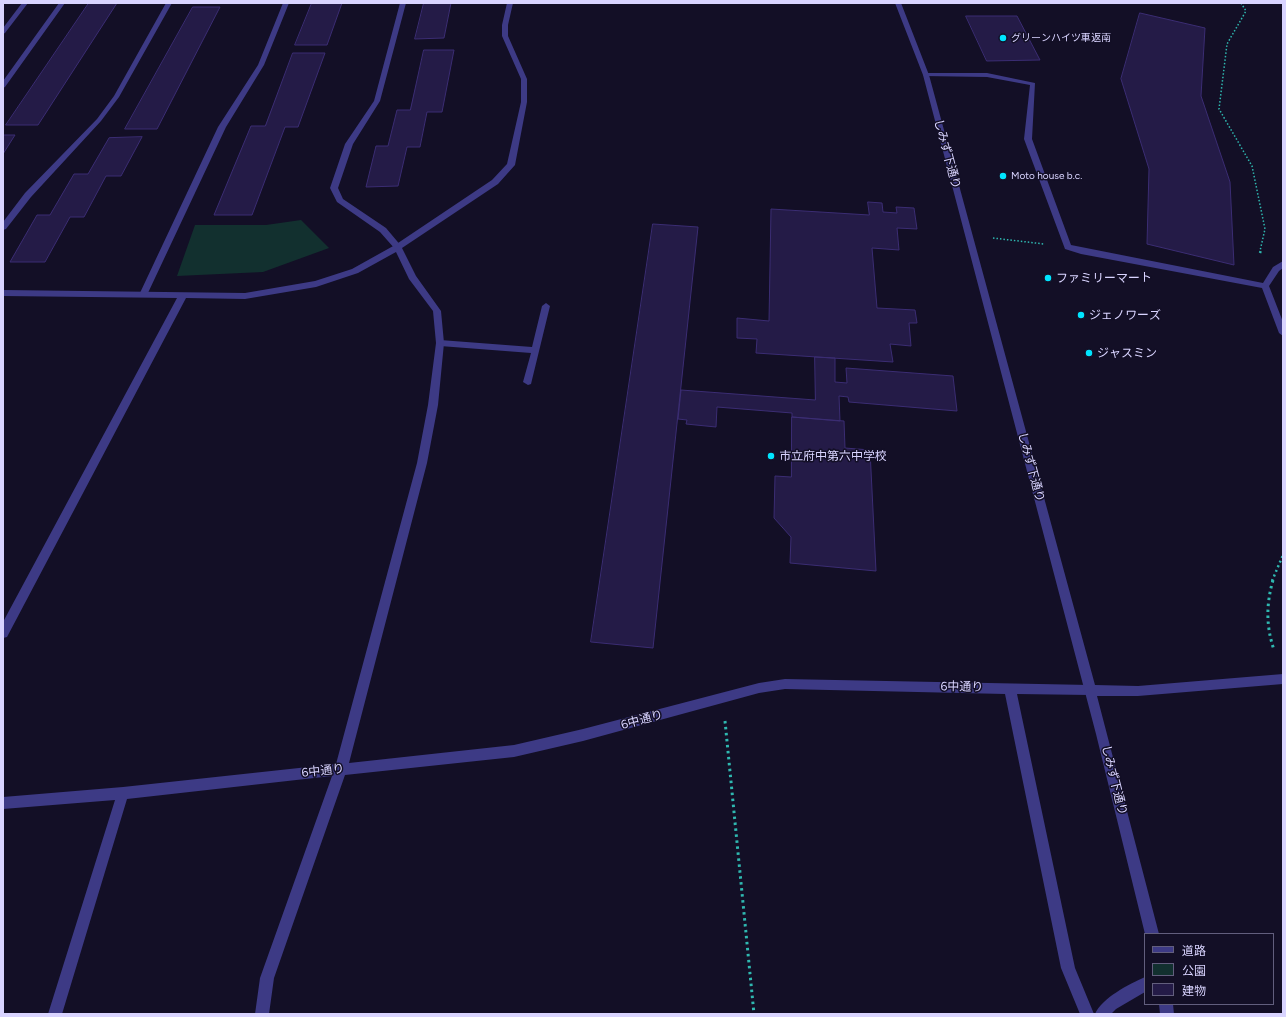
<!DOCTYPE html>
<html>
<head>
<meta charset="utf-8">
<style>
  body { margin:0 }
  #map { position:relative; width:1286px; height:1017px; overflow:hidden; background:#130f26; font-family:Figtree,"Noto Sans JP",sans-serif }
  canvas { display:block }
  .frame { position:absolute; inset:0; border:4px solid #d9d4ff; pointer-events:none }
  .legend { position:absolute; left:1144px; top:933px; width:130px; height:72px; box-sizing:border-box; background:#130f26; border:1px solid #625e7d; margin:0; padding:5px 7px; list-style:none; font-size:12px; color:#d9d4ff }
  .legend li { display:flex; align-items:center; gap:8px; height:20px }
  .legend b { width:20px; border:1px solid #625e7d }
</style>
</head>
<body>
<div id="map">
<canvas width="1286" height="1017"></canvas>
<div class="frame"></div>
<ul class="legend">
<li><b style="height:5px;background:#3d3a85"></b>道路</li>
<li><b style="height:11px;background:#12302f"></b>公園</li>
<li><b style="height:11px;background:#241b47"></b>建物</li>
</ul>
</div>
<script>
const ctx = document.querySelector('canvas').getContext('2d');
ctx.lineJoin = 'round';
function paint(path, color) { ctx.fillStyle = color; ctx.fill(path, 'evenodd'); }
function trace(path, color, width, dash) { ctx.strokeStyle = color; ctx.lineWidth = width; ctx.lineCap = dash ? 'butt' : 'round'; ctx.setLineDash(dash || []); ctx.stroke(path); }
function write(font, color, halo, rows, align = 'center') {
  ctx.font = font + ' Figtree,"Noto Sans JP",sans-serif'; ctx.lineWidth = 3; ctx.setLineDash([]); ctx.textBaseline = 'middle'; ctx.strokeStyle = halo; ctx.fillStyle = color; for (const [text, x, y, turn = 0] of rows) {
    ctx.save(); ctx.translate(x, y); ctx.rotate((+turn || 0) * Math.PI / 180); ctx.textAlign = isNaN(turn) ? turn : align; if (halo) ctx.strokeText(text, 0, 0); ctx.fillText(text, 0, 0); ctx.restore();
  }
}
paint(new Path2D(`
  M301,220L329,248L263,272L177,276L195,225H266Z`), '#12302f');
const building = new Path2D(`
  M89,3H117L38,125H6Z
  M312,3H342L327,45H295Z
  M424,3H451L444,38L415,39Z
  M193,7H220L157,129H125Z
  M1140,13L1205,28L1201,96L1230,182L1234,265L1147,244L1149,169L1121,79Z
  M966,16H1017L1040,60L987,61Z
  M424,50H454L442,112H427L420,147H407L398,186L366,187L376,146H388L397,110H410Z
  M293,53H325L298,127H285L252,215H214L251,126H265Z
  M3,135H15L3,154Z
  M142,137L121,176H106L84,217H70L45,262H10L37,215H50L74,174H88L109,138Z
  M868,202L882,203L883,212L897,213L896,207L914,208L917,229L897,228L899,250L872,248L877,308L915,310L917,323H909L911,346L890,344L893,362L756,353L757,339L737,338V318L769,321L771,209L869,215Z
  M653,224L698,227L653,648L591,642Z
  M815,357L835,358V382L847,383L846,368L953,376L957,411L849,402L848,397L839,396L840,421L792,417V413L717,407L716,427L686,424L687,420L678,419L681,390L815,400Z
  M792,417L844,421L845,448L870,450L876,571L790,563L791,537L774,518L775,476L791,477Z`);
paint(building, '#241b47');
trace(building, '#3b2d73', 1);
trace(new Path2D(`
  M1241,3L1246,11L1227,44L1219,109L1252,166L1265,229L1260,251
  M993,238L1044,244`), '#2fb8b0', 1.5, [1.5, 2]);
trace(new Path2D(`
  M1260,253L1261,250
  M1272,581L1283,555`), '#2fb8b0', 2.5, [2, 3]);
trace(new Path2D(`
  M1273,580C1266,605 1266,626 1274,650
  M725,721L754,1014`), '#2fb8b0', 3, [2.5, 3.5]);
paint(new Path2D(`
  M59,3H65L5,87L3,88V81Z
  M166,3H172L119,97L101,121L31,197L6,229L3,230V222L25,193L97,119L114,96Z
  M283,3H289L264,65L226,127L147,295L146,297H140L139,295L218,127L258,65Z
  M400,3H406L380,101L353,144L338,188L343,199L386,228L402,247L398,250L395,249L380,232L337,202L330,188L345,144L374,101Z
  M546,303L550,306L531,384L528,385L523,382L531,353L440,346L436,343L440,340L532,347L542,306Z`), '#3d3a85');
paint(new Path2D(`
  M22,3H28L5,33L3,34V28Z
  M507,3H513L508,25V36L527,79V102L515,165L498,184L402,248L416,276L441,311L444,343L438,405L427,463L349,763L514,745L583,729L759,683L785,679L1090,685L1094,686L1096,690L1094,694L1090,695L1017,694L1075,968L1094,1014H1080L1061,968L1005,694L785,689L759,693L583,741L514,757L345,775L274,978L269,1014H255L260,978L332,776L127,799L62,1014H48L115,800L3,809V797L123,787L336,764L417,463L428,405L436,343L433,311L409,279L396,252L358,273L316,287L245,299L186,298L7,637L3,638V622L177,298L3,296V290L245,293L315,281L352,269L395,245L492,180L507,164L521,102V79L502,36V25Z
  M926,73H987L1035,83L1032,139L1071,245L1263,283L1273,267L1283,261V268L1279,271L1269,286L1283,322V336L1279,333L1262,288L1081,254L1065,249L1024,139L1030,85L987,77L924,76L923,75Z
  M1145,977V992L1116,1009L1111,1014H1095C1102,998 1129,984 1145,977Z`), '#3d3a85');
paint(new Path2D(`
  M895,3H901L929,75L1095,685L1138,686L1283,674V684L1138,696H1097L1159,934H1145L1096,734L923,75Z
  M1159,1004H1173L1174,1014H1160Z`), '#3d3a85');
for (const [x, y, r, color] of [
  [1003,38,4,"#00e5ff"],
  [1003,176,4,"#00e5ff"],
  [1048,278,4,"#00e5ff"],
  [1081,315,4,"#00e5ff"],
  [1089,353,4,"#00e5ff"],
  [771,456,4,"#00e5ff"]
]) { const dot = new Path2D(); dot.arc(x, y, r, 0, 2 * Math.PI); ctx.fillStyle = color; ctx.fill(dot); trace(dot, '#130f26', 1.5); }
write('10px', '#d9d4ff', '#130f26', [
  ["グリーンハイツ車返南",1011,38],
  ["Moto house b.c.",1011,176]
], 'left');
write('12px', '#d9d4ff', '#130f26', [
  ["しみず下通り",947,154,75],
  ["しみず下通り",1031,467,75],
  ["6中通り",962,687,1],
  ["6中通り",642,720,-15],
  ["6中通り",323,771,-6],
  ["しみず下通り",1114,780,76]
]);
write('12px', '#d9d4ff', '#130f26', [
  ["ファミリーマート",1056,278],
  ["ジェノワーズ",1089,315],
  ["ジャスミン",1097,353],
  ["市立府中第六中学校",779,456]
], 'left');
</script>
</body>
</html>
